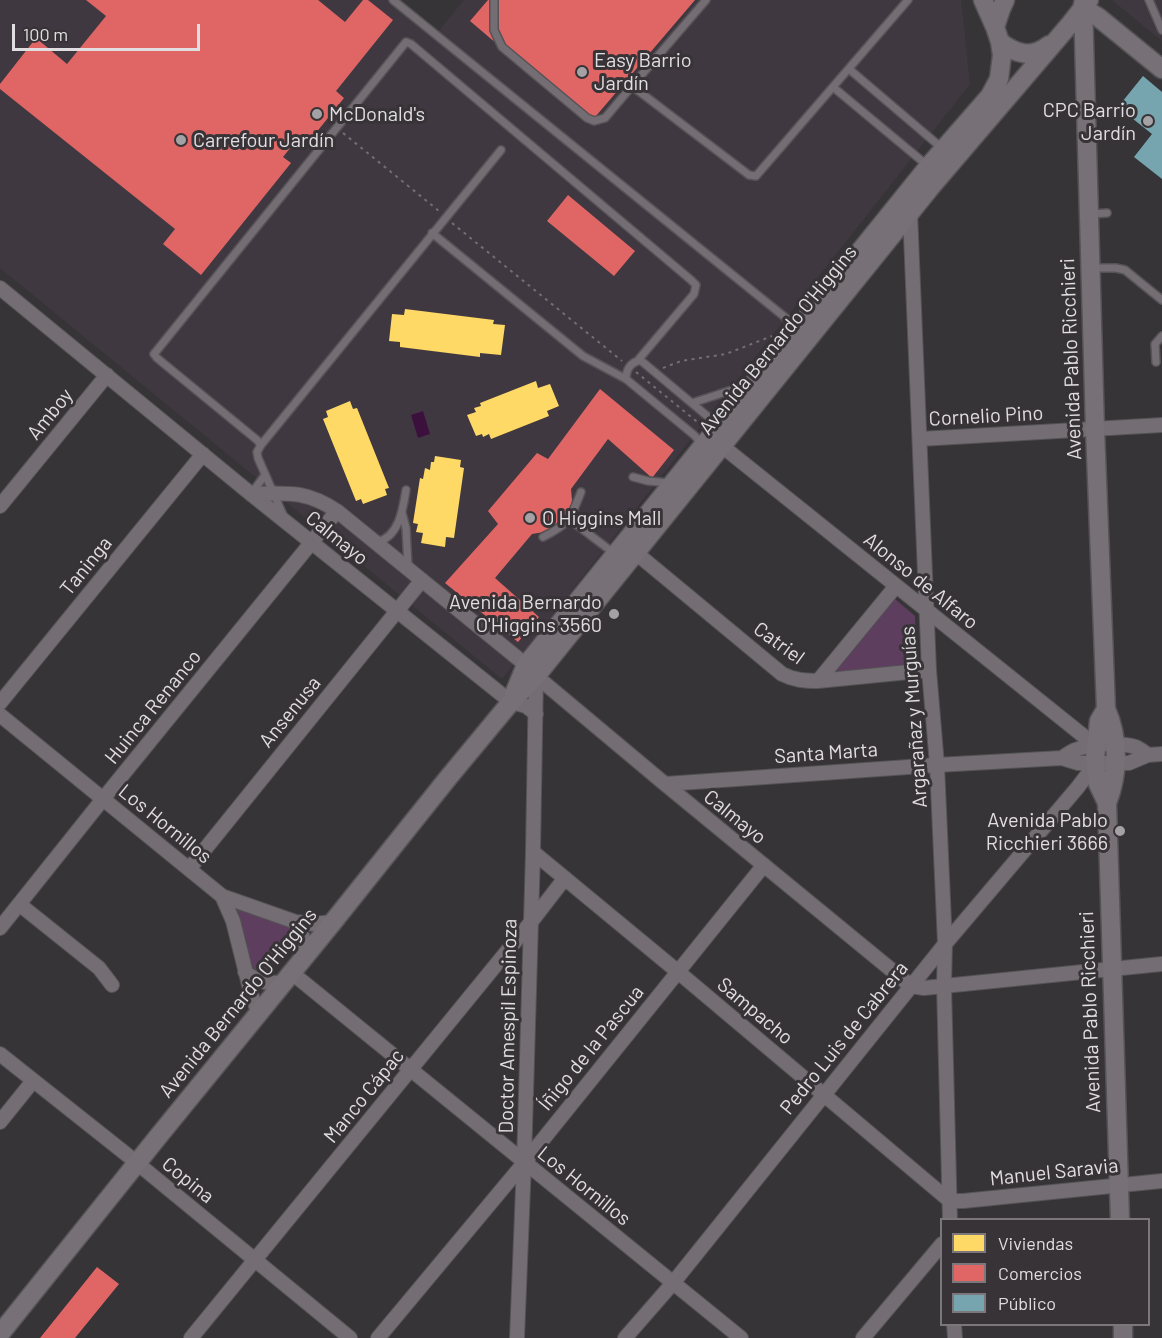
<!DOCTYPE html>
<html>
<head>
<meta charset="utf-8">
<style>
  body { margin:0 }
  #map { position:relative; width:1162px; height:1338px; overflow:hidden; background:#363436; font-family:Barlow,sans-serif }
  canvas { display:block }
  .legend { position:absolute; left:940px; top:1218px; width:210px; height:108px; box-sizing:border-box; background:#373337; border:2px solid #7b777b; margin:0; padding:8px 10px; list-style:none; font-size:18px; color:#e1dee1 }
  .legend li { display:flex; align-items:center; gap:12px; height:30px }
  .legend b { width:30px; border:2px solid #7b777b }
  .scale { position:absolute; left:12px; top:24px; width:188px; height:27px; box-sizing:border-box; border:3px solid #e1dee1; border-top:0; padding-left:8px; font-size:18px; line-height:21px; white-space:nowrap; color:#e1dee1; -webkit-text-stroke:4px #373337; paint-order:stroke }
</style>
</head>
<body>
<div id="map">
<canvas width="1162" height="1338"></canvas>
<ul class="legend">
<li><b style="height:16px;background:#ffd966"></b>Viviendas</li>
<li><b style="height:16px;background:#e06666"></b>Comercios</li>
<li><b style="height:16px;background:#76a5af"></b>Público</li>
</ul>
<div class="scale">100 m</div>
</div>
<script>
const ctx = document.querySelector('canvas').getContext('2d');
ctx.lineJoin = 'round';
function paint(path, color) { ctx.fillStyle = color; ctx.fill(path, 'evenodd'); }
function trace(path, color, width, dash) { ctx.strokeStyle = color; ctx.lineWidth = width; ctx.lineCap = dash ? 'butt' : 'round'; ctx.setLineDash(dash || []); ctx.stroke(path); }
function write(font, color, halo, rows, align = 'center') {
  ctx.font = font + ' Barlow,sans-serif'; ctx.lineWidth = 6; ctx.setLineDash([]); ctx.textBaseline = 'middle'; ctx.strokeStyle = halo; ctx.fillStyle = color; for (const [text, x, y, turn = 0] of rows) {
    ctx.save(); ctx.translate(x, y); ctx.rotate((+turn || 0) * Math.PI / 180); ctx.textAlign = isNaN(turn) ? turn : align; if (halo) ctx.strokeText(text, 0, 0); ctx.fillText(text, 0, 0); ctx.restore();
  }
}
paint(new Path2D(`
  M0,0H398L438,32L464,0H961L970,84L502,679L0,268Z
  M1112,0H1162V41Z`), '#403840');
paint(new Path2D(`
  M895,599L915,616L917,663L838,673L837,670Z
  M231,906L292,927C295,942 291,945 282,956C278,960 274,967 269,971C250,986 248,945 245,936C242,926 235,916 231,906Z`), '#5e3e5e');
paint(new Path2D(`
  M423,411L430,434L418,438L411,415Z`), '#3c103d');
paint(new Path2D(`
  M405,309L494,320L493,324L505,325L501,355L480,353V357L400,347V342L389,341L392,314L404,315Z
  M536,381L538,388L550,384L559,406L547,411L549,416L491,439L489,434L483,437L482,434L476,436L467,415L476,412L474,408L481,406L480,403Z
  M350,401L353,409L357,408L389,488L385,489L387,495L363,504L361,499L356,501L323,419L328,417L326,411Z
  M435,456L461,460L460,467L464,468L454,538L446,537L445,547L421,543L423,533L416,532L418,524L413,523L420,478L423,479L425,468L430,470L431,462H434Z`), '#ffd966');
paint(new Path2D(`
  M86,0H318L345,22L363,0H368L393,20L336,91L344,98L307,144L299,137L283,157L291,163L201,275L163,244L175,229L0,89V84L36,38L67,64L106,16Z
  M488,0H695L590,123L470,21Z
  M568,195L635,251L614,276L547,221Z
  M600,389L674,450L652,478L608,439L571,489L572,500L570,512L558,527L544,532L532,534L495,578L539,617L518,642L445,583L498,524L488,511L537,453L548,459Z
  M97,1267L119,1284L75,1338H40Z`), '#e06666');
paint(new Path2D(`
  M1143,76L1162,92V179L1134,157L1152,134L1118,107Z`), '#76a5af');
const lane = new Path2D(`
  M393,0L797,327
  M494,0V30L502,47L587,118L594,121L605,118L632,86
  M706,0L632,86L749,175L756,176L908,0
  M1149,0L1162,30
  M849,69L943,149
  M833,87L928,166
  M1091,214L1107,213
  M432,233L583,356L626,379L694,435L703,445
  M1091,268H1116L1125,270L1162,300
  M1156,362L1155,344L1162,336
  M626,379C626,369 631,362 641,360
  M692,403L744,386
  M261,445L257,440L157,358L154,354L406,42L411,44L691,280L696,285L694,294L639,359L718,425
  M633,477L648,481L670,483
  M251,494L265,475
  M402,513L406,528L408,567
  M283,515L258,458L257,452L261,445L501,150
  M569,519L615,554
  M543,537C570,523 570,520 581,492
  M377,542C399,537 403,509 406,490`);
const street = new Path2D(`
  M910,212L929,670L937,765L945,944L944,986L950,1220
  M0,288L251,494L511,702L526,706L536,714
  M920,439L1162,425
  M722,446L1096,746
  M251,494C287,493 306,490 337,511L526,665
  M0,506L107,375
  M636,553L782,674C794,680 804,681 818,681L929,670
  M536,676L665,784L911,986L924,988L1162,964
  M818,681L896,586
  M0,703L203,454
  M0,715L222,896L296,922L314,924L333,922
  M1062,758C1066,755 1070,752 1075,750C1089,744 1121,742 1136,747C1140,749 1144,752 1148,755
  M665,784L937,765L1062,758L1078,763H1129L1148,755L1162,754
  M533,852L677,971L950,1201H963L1162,1181
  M189,869L422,580
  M222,896L233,921L252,997L259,1013
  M19,904L99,968L112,985
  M296,922L304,940L307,954
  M0,928L103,799L337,511
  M245,972C259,983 266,983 284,983
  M292,973L741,1338
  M0,1054L126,1154L350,1338
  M0,1122L33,1081
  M954,1324L955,1338
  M191,1338L531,922L565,878
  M378,1338L524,1163L764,865
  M517,1338L524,1163L533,852L536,676
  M625,1338L673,1283L945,944L1078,787L1096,763
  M863,1338L942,1244`);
const secondary = new Path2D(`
  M1083,4L1095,429L1106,709C1119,738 1119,773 1107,803
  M1083,8L1098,17L1162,69
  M995,27L1001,9L1005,0
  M1000,42C1016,54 1031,59 1049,45
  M514,694L526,665L928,167L990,96L999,79L1002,55L1000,42L995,27L983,0
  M1106,709L1099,721L1095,758L1098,784L1107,803L1120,1220
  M1123,1324V1338
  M0,1334L157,1138L333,922L448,778L511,702L536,676L930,188L1071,23L1089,0`);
trace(lane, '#555355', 10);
trace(street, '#555355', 16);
trace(secondary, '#555355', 21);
trace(new Path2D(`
  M343,133L439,211
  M452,223L622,361
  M663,368L681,361L726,354L772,336
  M636,372L701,425`), '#726e72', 2, [3, 4.5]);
trace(lane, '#746e74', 7);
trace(street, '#746e74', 14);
trace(secondary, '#777077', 18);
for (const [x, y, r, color] of [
  [582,72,6,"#a5a2a5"],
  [317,114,6,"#a5a2a5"],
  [1148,121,6,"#a5a2a5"],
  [181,140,6,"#a5a2a5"],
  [530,518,6,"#a5a2a5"],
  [614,614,6,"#a5a2a5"],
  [1120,831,6,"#a5a2a5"]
]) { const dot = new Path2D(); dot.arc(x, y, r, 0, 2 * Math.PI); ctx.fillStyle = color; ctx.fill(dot); trace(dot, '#373337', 2); }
write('20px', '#e1dee1', '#373337', [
  ["Easy Barrio",594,60],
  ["Jardín",594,83],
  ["CPC Barrio",1136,110,"right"],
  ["Jardín",1136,133,"right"],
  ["McDonald's",329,114],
  ["Carrefour Jardín",193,140],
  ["O Higgins Mall",542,518],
  ["Avenida Bernardo",602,602,"right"],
  ["O'Higgins 3560",602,625,"right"],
  ["Avenida Pablo",1108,820,"right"],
  ["Ricchieri 3666",1108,843,"right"]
], 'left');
write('20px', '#e1dee1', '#373337', [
  ["Avenida Bernardo O'Higgins",778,340,-51],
  ["Avenida Pablo Ricchieri",1071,359,-92],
  ["Amboy",50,414,-51],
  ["Cornelio Pino",986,416,-3],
  ["Calmayo",337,538,39],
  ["Taninga",86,566,-51],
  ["Alonso de Alfaro",921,581,39],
  ["Catriel",779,643,36],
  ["Huinca Renanco",153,707,-51],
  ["Ansenusa",290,712,-51],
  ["Argarañaz y Murguías",914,717,-94],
  ["Santa Marta",826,753,-4],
  ["Calmayo",735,817,39],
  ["Los Hornillos",165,824,39],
  ["Avenida Bernardo O'Higgins",238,1003,-51],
  ["Sampacho",755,1011,40],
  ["Avenida Pablo Ricchieri",1090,1012,-92],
  ["Doctor Amespil Espinoza",508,1026,-89],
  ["Pedro Luis de Cabrera",844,1038,-51],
  ["Íñigo de la Pascua",591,1048,-51],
  ["Manco Cápac",364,1096,-51],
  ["Manuel Saravia",1054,1172,-6],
  ["Copina",188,1180,39],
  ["Los Hornillos",584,1186,39]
]);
</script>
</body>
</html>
